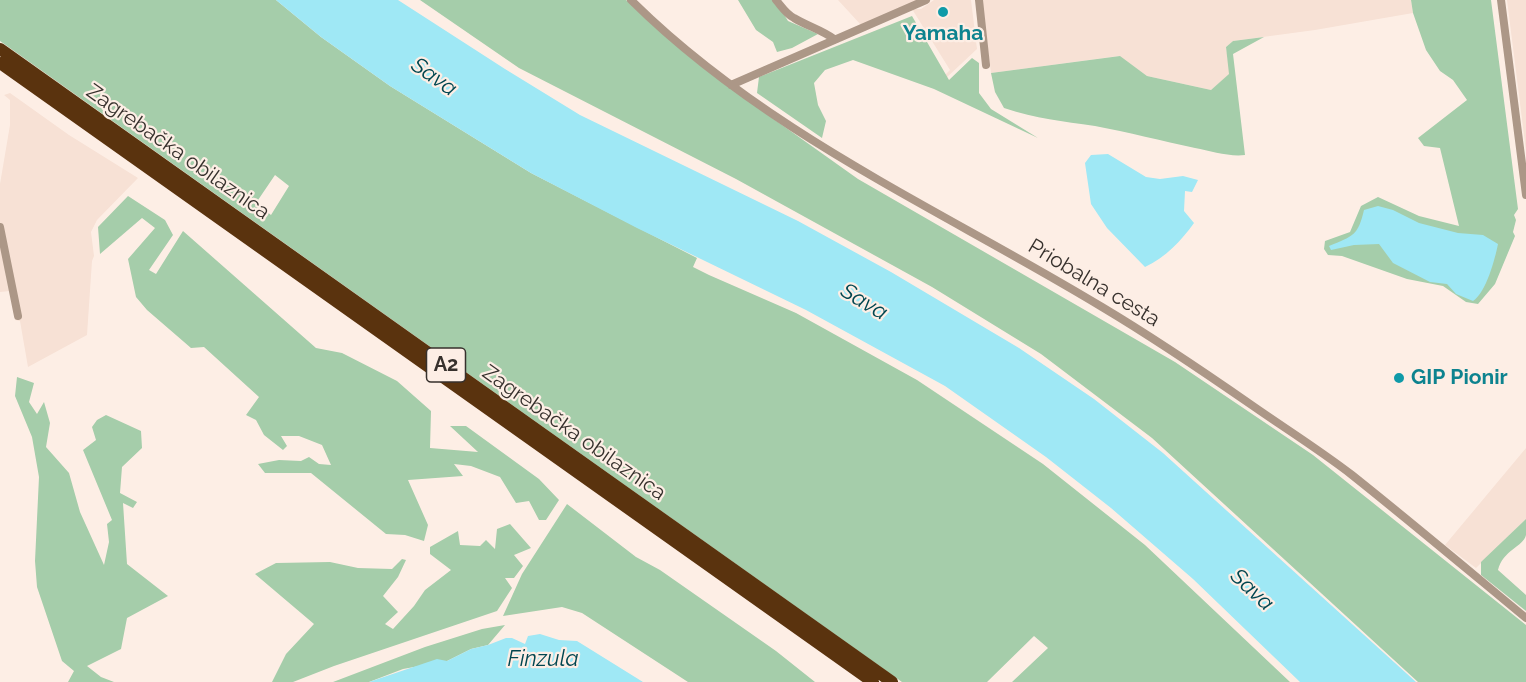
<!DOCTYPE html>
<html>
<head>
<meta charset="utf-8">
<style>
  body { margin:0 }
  canvas { display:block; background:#fdeee5 }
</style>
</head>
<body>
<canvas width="1526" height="682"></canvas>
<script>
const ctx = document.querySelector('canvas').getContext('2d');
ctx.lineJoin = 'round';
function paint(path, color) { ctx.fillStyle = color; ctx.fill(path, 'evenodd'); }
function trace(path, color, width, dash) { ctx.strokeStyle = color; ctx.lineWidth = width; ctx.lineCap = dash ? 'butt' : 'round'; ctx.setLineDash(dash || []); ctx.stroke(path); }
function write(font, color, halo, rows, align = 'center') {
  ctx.font = font + ' Raleway,sans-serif'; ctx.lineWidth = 4.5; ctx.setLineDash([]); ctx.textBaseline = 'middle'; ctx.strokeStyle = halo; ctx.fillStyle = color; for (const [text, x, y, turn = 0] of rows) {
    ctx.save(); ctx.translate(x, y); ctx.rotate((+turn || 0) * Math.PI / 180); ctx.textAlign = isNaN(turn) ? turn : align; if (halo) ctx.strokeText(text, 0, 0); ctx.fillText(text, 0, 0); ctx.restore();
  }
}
paint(new Path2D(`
  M838,0H919L861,25Z
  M934,0H971L977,49L944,80L942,78L950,70L912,9H921Z
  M982,0H1411L1413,13L1315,30L1233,41L1226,47L1230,74L1211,90L1147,76L1119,56L991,73Z
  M1507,0H1526V151Z
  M10,93L69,135L138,178L97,220L91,232L94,256L92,261L87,335L28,367L20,321L15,320L10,291L0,292V184L10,125V100L4,95Z
  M1526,448V519L1476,568L1445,545Z`), '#f7e1d5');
paint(new Path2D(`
  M0,0H276L321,37L390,86L531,173L697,258L693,267L709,275L796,313L917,380L1043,464L1145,545L1290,682H1012L1048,648L1034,636L987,682H902L0,41ZM275,175L289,186L271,215L256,203Z
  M420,0H626L723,83L858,179L1175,362L1313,455L1526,625V682H1418L1152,438L1041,354L932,287L736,179L519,68Z
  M738,0H775L788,21L818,34L792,48L777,52L773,42L756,30Z
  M1411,0H1491L1518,209L1514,215L1516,220L1513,232L1515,236L1495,284L1478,304L1466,302L1443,286L1407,279L1342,256L1328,255L1324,249L1325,241L1350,232L1361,206L1378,197L1419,216L1459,226L1440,148L1424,146L1418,138L1467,100L1453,80L1440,71L1426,50L1413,13Z
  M912,16L949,80L972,58L979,63V93L991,109L1038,138L934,89L853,60L825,70L814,83L818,105L826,121L822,138L757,93L759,77Z
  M1264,37L1233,54L1245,155C1229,157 1211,151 1195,148C1162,141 1128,132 1095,126C1062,121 1037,119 1004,108L995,92L991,73L1120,56L1147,76L1211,90L1229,74L1226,47L1233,41Z
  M128,196L165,220L173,235L149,270L156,274L183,231L316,348L342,353L397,381L431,411L430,448L478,452L450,426H466L539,479L559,500L546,520H539L529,501L516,503L500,477L471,466L454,464L463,476L408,480L428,525L424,541L405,535L386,534L311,473H265L258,464L279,460L301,461L309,457L319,464L331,465L322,445L299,436H281L287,446L283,450L264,435L256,420L246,415L259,397L204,347L191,348L147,310L136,297L128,259L155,228L142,218L100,254L98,227Z
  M17,377L34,383L29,402L37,414L44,402L50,423L46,447L69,473L80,512L104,565L109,542L107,524L112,520L83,450L96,440L92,427L97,420L106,415L141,431L142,448L122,467L120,493L137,502L133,508L123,503L127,564L168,596L127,618L121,649L87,666L101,677L114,682H68L74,671L62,661L37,587L35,561L39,477L32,437L15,396Z
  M567,504L636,557L660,570L776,651L815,682H688L582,613L562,607L503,616L522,574Z
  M1526,519C1526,524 1526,531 1526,535C1523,547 1503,550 1498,570L1526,595V611L1481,575V562Z
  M510,524L531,548L514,555L523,566L514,578H505L512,588L497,611L334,666L293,682H272L286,654L314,624L255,574L276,563L330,562L358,568L392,569L402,559L406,560L398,577L383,596L398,612L385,624L393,629L414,606L425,590L451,570L430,554V547L458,531L460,545L480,546L486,540L495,549L497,529Z
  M505,625L488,645L471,649L447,661L403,669L369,682H333L425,647L482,629Z`), '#a5cdaa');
paint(new Path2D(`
  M276,0H398L505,69L580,115L798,221L891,272L1019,348L1094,399L1163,453L1416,682H1300L1193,579L1111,508L1046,457L945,386L806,310L637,228L531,173L390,86L321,37Z
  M1108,154L1146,177L1160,179L1183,176L1198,180L1192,192L1185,191L1184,211L1194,223C1181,241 1166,257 1145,267L1107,228L1091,204L1085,163L1091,155Z
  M1378,206L1393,210L1419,223L1458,233L1483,235L1498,244C1495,259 1486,293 1473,301L1456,294L1447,284L1430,282L1393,263L1379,244L1354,245L1331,250L1329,246C1353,236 1358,236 1364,210Z
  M540,634L559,640L577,641L643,682H369L437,659L447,661L471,649L488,645L506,638H512L525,644L528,636Z`), '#9fe8f5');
trace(new Path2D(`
  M631,0C766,134 942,210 1102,307C1154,338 1204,372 1253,406C1286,429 1321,451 1352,475C1411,522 1468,570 1526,618
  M776,0C782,7 786,14 794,18C807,26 822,30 834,39
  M979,0L986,65
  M1501,0L1526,195
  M731,85L926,0
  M0,227L18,316`), '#ac9787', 8);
trace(new Path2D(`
  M0,49L892,682
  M0,63L873,682`), '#5a330e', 12);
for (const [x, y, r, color] of [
  [943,12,6,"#0f9aa8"],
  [1399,378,6,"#0f9aa8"]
]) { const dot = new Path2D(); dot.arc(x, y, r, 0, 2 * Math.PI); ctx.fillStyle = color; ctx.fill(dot); trace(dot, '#fdeee5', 2); }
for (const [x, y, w] of [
  [446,365,39]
]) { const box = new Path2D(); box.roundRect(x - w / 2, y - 17, w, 34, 4.5); ctx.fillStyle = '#fdeee5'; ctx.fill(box); trace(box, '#37312d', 1.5); }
write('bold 20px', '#37312d', null, [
  ["A2",446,365]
]);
write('bold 21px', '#0d838f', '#fdeee5', [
  ["Yamaha",943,34],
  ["GIP Pionir",1411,378,"left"]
]);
write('21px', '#37312d', '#fdeee5', [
  ["Zagrebačka obilaznica",178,152,35],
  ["Priobalna cesta",1094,283,31],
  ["Zagrebačka obilaznica",574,433,35]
]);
write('italic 22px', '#004650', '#fdeee5', [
  ["Sava",434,77,35],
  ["Sava",864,302,31],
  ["Sava",1252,590,43],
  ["Finzula",543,659]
]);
</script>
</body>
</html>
